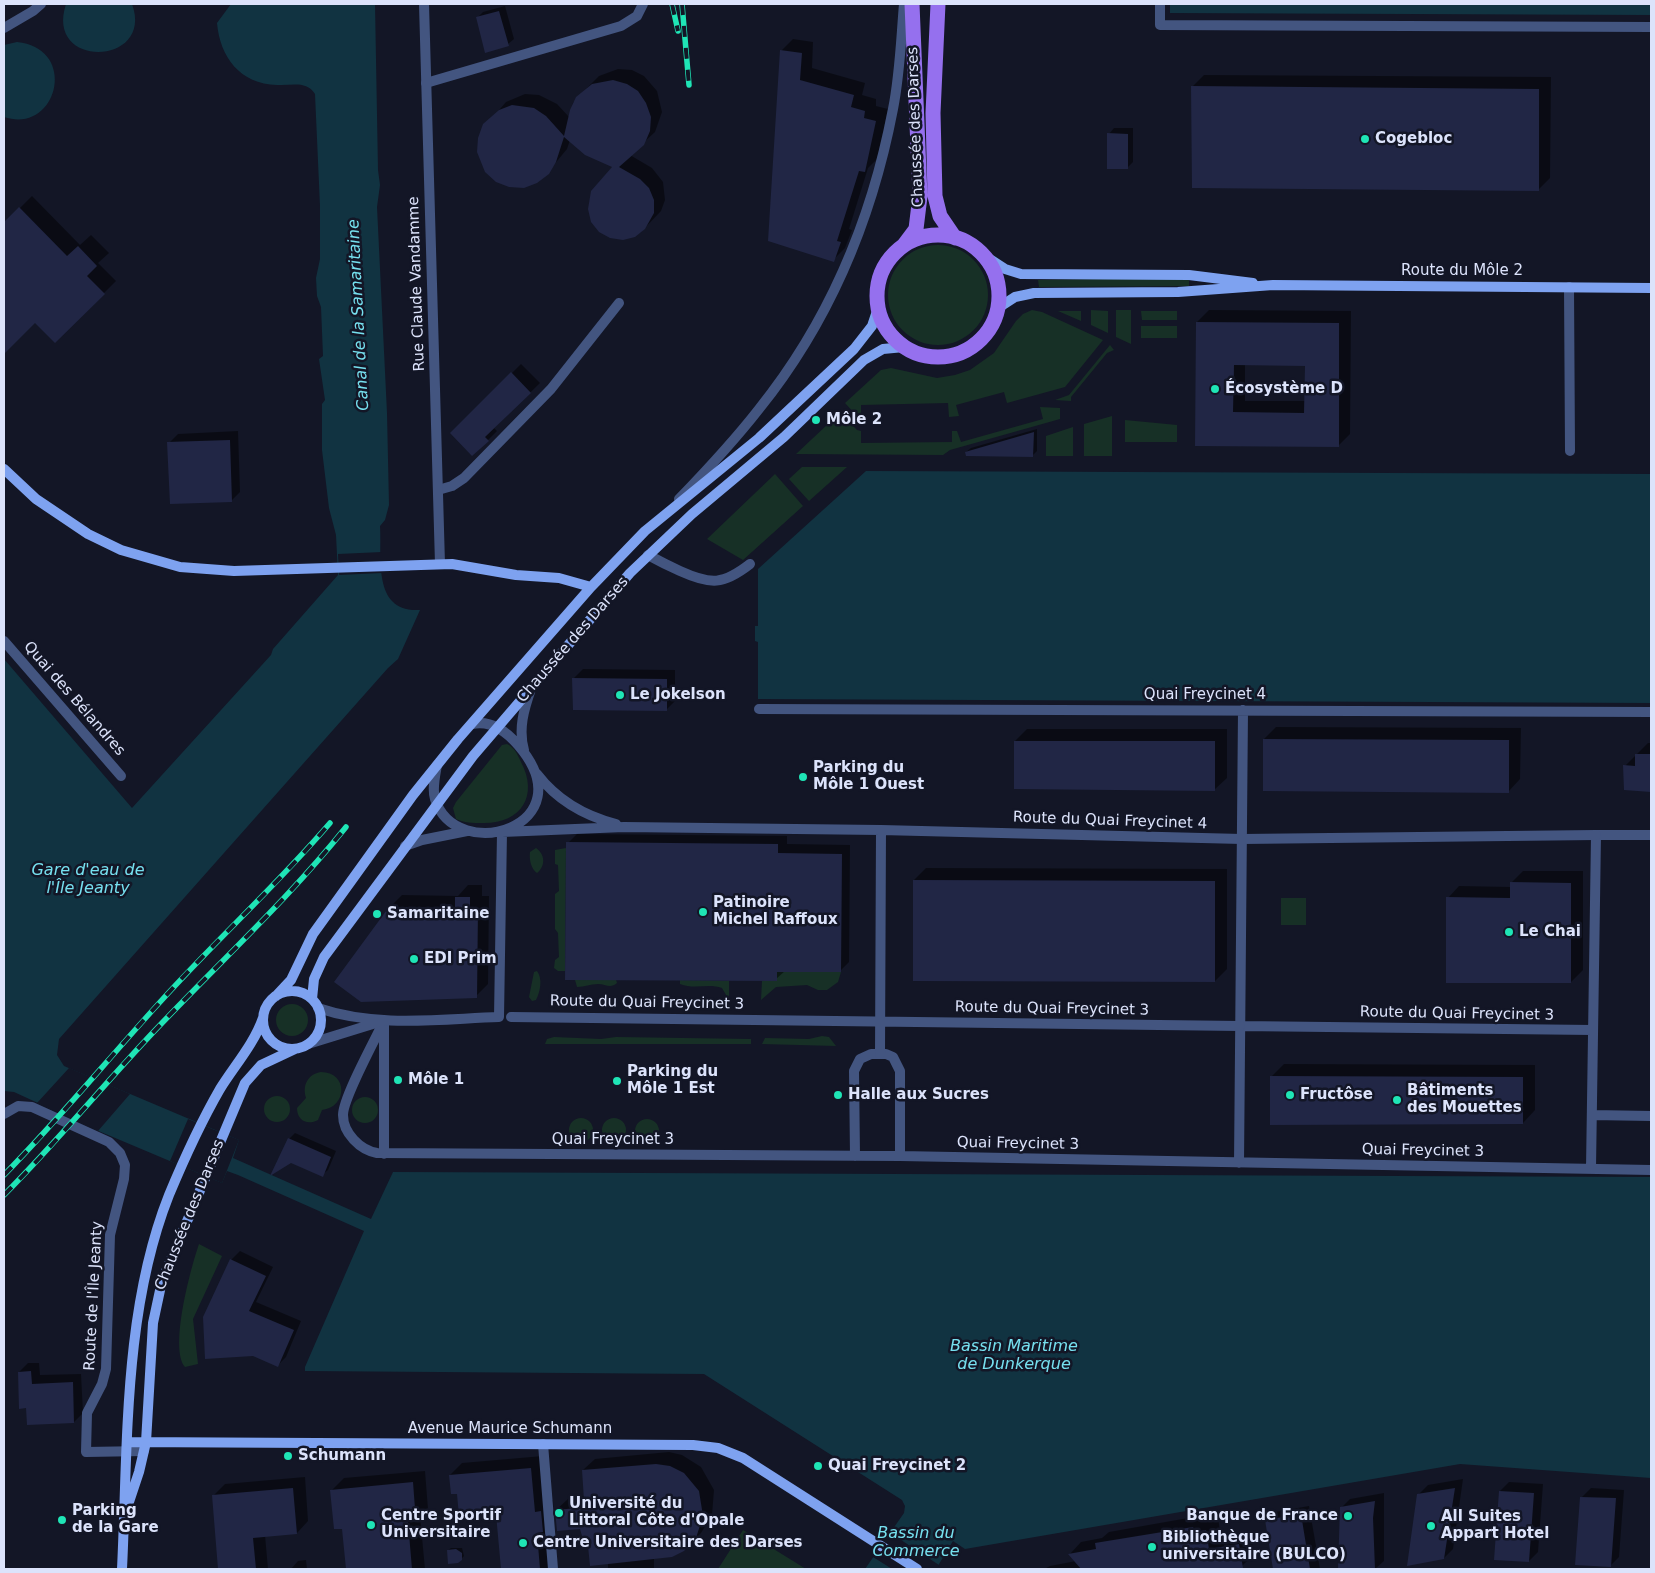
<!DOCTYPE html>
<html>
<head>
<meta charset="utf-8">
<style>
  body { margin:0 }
  #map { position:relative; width:1655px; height:1573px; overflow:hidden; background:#131626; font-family:"DejaVu Sans",sans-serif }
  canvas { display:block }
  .frame { position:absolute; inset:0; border:5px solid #dce3fb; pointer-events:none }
</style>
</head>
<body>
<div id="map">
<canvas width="1655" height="1573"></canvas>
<div class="frame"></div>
</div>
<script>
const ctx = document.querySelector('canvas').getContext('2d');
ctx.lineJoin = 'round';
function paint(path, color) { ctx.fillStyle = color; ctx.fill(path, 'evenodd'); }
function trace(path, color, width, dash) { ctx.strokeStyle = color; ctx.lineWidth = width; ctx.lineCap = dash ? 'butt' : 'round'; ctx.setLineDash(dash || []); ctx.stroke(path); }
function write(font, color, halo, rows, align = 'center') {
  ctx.font = font + ' "DejaVu Sans",sans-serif'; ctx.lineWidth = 5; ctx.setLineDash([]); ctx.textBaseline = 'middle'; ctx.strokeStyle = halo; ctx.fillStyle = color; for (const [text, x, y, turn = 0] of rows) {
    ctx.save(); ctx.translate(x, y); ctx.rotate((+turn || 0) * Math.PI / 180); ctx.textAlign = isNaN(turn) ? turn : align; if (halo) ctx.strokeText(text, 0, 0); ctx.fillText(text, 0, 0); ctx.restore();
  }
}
paint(new Path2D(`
  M888 295a50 50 0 1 1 100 0a50 50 0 1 1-100 0Z
  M1170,278L1189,280V286L1039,287L1038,280Z
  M1032,310L1042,312L1103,340L1065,387L1007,403L1004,392L956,405L959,416L949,417L948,403L861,405V416H857L845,403L881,370L891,368L937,378L955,375L970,370L994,353L1016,321L1023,314Z
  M1091,310L1108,311V333L1091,325Z
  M1116,310H1131V344L1116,337Z
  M1058,311H1081V321Z
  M1141,311H1177V320H1142Z
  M1141,326H1177V338H1141Z
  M1110,345L1114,350L1107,353L1071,397V401L1055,400L1069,395Z
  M1040,407L1060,408V419L950,450L943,455L796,454L828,424L838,411L857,430L861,431V443L952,442V431H957L961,442L1043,419Z
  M1112,416V456H1084V424Z
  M1125,420L1177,425V442H1125Z
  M1073,427V456H1046V436Z
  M802,467H847L809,501L789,479Z
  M775,474L803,506L743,560L707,539Z
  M507,744C515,748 517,754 521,762C539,796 521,824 482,823C473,823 464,823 456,819L453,808L456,802L502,745Z
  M536,848C545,854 546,866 537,873C531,869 529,859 530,852Z
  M566,848L565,971H558L554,968L555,960L559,957L558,933L555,929V894L559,891L558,865L555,864V850Z
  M1281,898H1306V925H1281Z
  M537,971C543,979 540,992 536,1000L532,1001L529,997L534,972Z
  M777,972H841L838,982L827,990H818L807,985L776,987L761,1000L762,981Z
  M575,980H616L617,983C610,989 606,984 598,984C590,984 585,987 577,987Z
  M680,980L729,981V1000L722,988C708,983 695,990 680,984Z
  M276 1020a16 16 0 1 1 32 0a16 16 0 1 1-32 0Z
  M822,1036L829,1037L836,1046L762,1044L765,1038L809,1039Z
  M554,1037L601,1039L616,1037L751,1039V1044H545L547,1039Z
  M321,1072C348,1072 348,1107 322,1110L318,1120C307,1126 297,1120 297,1108L306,1098C302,1085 308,1074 321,1072Z
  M264 1109a13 13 0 1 1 26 0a13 13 0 1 1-26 0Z
  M352 1110a13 13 0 1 1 26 0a13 13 0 1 1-26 0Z
  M569 1130a12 12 0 1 1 24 0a12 12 0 1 1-24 0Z
  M602 1130a12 12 0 1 1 24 0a12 12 0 1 1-24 0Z
  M635 1131a12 12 0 1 1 24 0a12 12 0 1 1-24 0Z
  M199,1244L222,1256L193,1319L198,1364L185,1367C169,1348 191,1267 199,1244Z
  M743,1530L806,1569H718Z`), '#173026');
paint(new Path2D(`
  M66,4H132C155,66 44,70 66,4Z
  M231,4H375L378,170L380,185L377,207L387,413L389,505L385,520L380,526C382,558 372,613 420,610L398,659L388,668L59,1039L57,1055L64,1066L239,1140L233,1158L371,1219L393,1172L1651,1177V1478L1460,1464L965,1549L953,1541L936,1569H865L904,1513L905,1506L902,1500L704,1374L305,1371V1367L364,1231L238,1175L227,1171L222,1183L101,1132L14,1092L4,1091V659L132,808L271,655L273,649L338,575L336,535L329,508L322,450V404L325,400L319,359L323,356L321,307L317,296L316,278L320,259V206L315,94C306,80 291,86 277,85C240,84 220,57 217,23Z
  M1170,4H1651V15L1170,13Z
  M17,42C79,48 58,135 4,117V45Z
  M866,471L1651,474V703L758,699V642L755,641V626H758V569Z`), '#113341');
paint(new Path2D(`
  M382,552V573L339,575L338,554Z
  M69,1068L130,1094L98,1131L37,1103Z
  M188,1119L239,1140L222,1183L170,1161Z
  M889,1532L939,1565L936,1569H892L873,1557Z`), '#131626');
paint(new Path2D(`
  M505,6L514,39L508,44L477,18L483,12Z
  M793,39L813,42L812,68L865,83L862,95L876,99V106L888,109L877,159L868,168L849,229L852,230L845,248L833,260L781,51Z
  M618,69L632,70L644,76L657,91L662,112L655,132L630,155L652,168L663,182L665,200L661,211L640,233L592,221L589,203L596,186L614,166L570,140L567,149L543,178L481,131L506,102L525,94L539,95L557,104L570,118L573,103L587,88L599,76Z
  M1204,75L1551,77L1550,178L1538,190L1192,87Z
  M1114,128H1133V162L1127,168L1109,134Z
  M32,196L80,245L91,235L109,253L98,263L116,281L55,342L35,321L4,352V224Z
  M1209,310L1351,311L1350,434L1338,446L1197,445V322ZM1245,364L1306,365V401H1245Z
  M521,364L540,383L494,428L497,431L488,440L452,433Z
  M1037,429V451L1033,455L966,452L971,448Z
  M238,431L240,492L231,501L169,443L178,434Z
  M583,669L675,670V701L666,710L574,678Z
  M1276,727L1521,728L1520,779L1508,792L1264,739Z
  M1027,729H1227V778L1214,790L1015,741Z
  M1648,743H1651V789H1625V766Z
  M577,834L787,836V844L850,845L849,962L840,971H785L776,979L568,843Z
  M926,868L1227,869V969L1215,981L914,880Z
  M1523,871H1583V970L1571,982L1448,898L1459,886L1511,887V883Z
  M468,885H482V896H489L488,984L476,996L390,907L402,895L458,896Z
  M1284,1064L1535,1065V1110L1523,1123L1272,1076Z
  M295,1133L336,1151L328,1170L322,1175L289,1139Z
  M240,1251L273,1267L256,1302L301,1321L286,1357L277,1366L253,1355L231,1260Z
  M28,1363H39L40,1375L81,1374L83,1413L74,1422L27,1407L19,1372Z
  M669,1452L682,1455L701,1467L714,1490L712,1515L701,1533L689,1545L654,1559V1569H608V1563L588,1534L556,1510L568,1499L585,1496L583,1470L595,1459Z
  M543,1456L547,1500H553L554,1519L549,1525L553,1569H502L497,1512L458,1493L450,1475L462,1463Z
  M425,1471L428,1509L420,1516L425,1569H347L343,1527L332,1490L344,1478Z
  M305,1477L308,1521L297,1533L265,1535L268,1569H220L213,1496L225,1484Z
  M1463,1479L1453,1549L1444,1558L1418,1495L1428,1485Z
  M1509,1482L1543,1484L1538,1552L1529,1561L1500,1491Z
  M1591,1488L1624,1490L1619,1557L1610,1566L1582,1497Z
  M1384,1493V1561L1375,1569H1340L1341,1508L1350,1499Z
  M1309,1506L1320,1569H1275L1267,1521L1275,1512Z
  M1205,1515L1206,1520L1218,1518L1221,1537L1251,1532L1254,1554L1242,1566L1237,1569H1044L1050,1566L1076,1561L1070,1554L1081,1542L1102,1538L1109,1532Z
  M451,1548H462L464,1556L461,1559L448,1550Z
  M306,1560L307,1569H291L298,1561Z`), '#0007');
paint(new Path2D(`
  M499,11L509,46L485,53L476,17Z
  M780,50L802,53L800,80L854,95L851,107L865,111L864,118L876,121L865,172L859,171L837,241L841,242L834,262L768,241Z
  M613,80L627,84L638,91L646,103L651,117L650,131L644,145L619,167L640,179L649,188L654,200V213L645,229L635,237L623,240L610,238L599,232L591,222L588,209L591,191L612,167L585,155L564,137L556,162L549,174L537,183L524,188L509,187L496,182L485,172L477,152L478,138L483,124L499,110L512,105L534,108L546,116L564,136L570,110L576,97L592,84Z
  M1191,86L1539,89V191L1192,188Z
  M1107,133L1128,134V169H1107Z
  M19,207L67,256L78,246L97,266L87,276L105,294L55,343L35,323L4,354V222Z
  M1196,322L1339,323V447L1195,446ZM1234,365L1305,366L1304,413L1233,412Z
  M511,372L531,393L485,437L489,441L472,456L450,433Z
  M1034,432L1033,457L966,456L965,452Z
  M230,440L232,502L170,504L167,442Z
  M572,678L667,679V711L573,710Z
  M1263,739L1509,740V793L1263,791Z
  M1014,741H1215V791L1014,789Z
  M1635,754H1651V792L1624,790L1623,765L1635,766Z
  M566,842L778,844V853L842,854L841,972H777V981L565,980Z
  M913,880L1215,881V982L913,981Z
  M1510,882L1571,883V983H1446V897L1510,898Z
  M455,897H470V907L478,908L477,998L361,1002L334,982L389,907L455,908Z
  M1270,1076L1523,1077V1124L1270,1125Z
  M288,1138L331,1157L323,1177L291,1163L270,1176Z
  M230,1259L266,1276L249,1311L294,1330L278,1367L253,1356L205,1359L203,1317Z
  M31,1371L32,1384L73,1382L74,1423L27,1425L26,1408L19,1409L18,1372Z
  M656,1464L670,1466L684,1473L699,1491L703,1516L696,1538L684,1551L672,1557L590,1566L587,1536H582L580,1529L557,1531L555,1510L578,1508L579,1501L584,1500L582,1470Z
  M531,1468L535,1512L541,1511L543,1532L537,1533L540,1569H501L496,1514L459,1516L457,1494H451L449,1475Z
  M413,1482L416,1522H408L412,1569H346L342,1529H334L330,1490Z
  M293,1488L297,1534L253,1538L256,1569H218L212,1495Z
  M1455,1488L1444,1559L1407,1566L1417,1494Z
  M1499,1491L1534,1493L1529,1562L1494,1560Z
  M1580,1497L1616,1498L1611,1567L1575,1565Z
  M1375,1501L1373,1518L1375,1569H1338L1340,1507Z
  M1301,1514L1310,1569H1273L1265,1520Z
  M1193,1527L1194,1532L1206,1530L1209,1549L1239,1544L1243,1568L1081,1569L1068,1554L1096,1549L1095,1543Z
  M456,1549L462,1553V1560L458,1563L448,1564L447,1550Z`), '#212645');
trace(new Path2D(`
  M1160,4V25L1651,27
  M4,28L33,11L41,4
  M426,83L621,26L637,16L643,4
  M1569,287L1570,451
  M438,490L452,486L464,478L551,389L619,303
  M679,499C707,470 734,441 759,409C829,322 872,219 893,109C900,74 901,39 904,4
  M648,555C659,561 669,566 680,571C711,585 723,585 750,564
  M4,641L121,776
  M759,709L1651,712
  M384,1021C375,1040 343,1098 343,1115C343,1133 360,1150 377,1153L900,1156L1651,1170
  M384,1025V1154
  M1240,1026L1593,1030
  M1592,1115L1651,1116
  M855,1156L854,1071L860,1059L871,1054H886L893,1057L900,1071V1156
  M1239,1163L1243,710
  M1591,1168L1596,835H1651
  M543,1444L553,1569`), '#435580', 10);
trace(new Path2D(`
  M424,4L440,564
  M524,750C518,729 524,709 531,689
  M437,765C435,776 432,789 435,799C456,866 588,826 518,745C506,731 490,720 472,724
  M537,774C557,800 585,816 616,824
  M502,832L624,827L881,830L1242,839L1596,835
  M405,846L422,840L467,831
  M318,1008C377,1028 439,1019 499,1017L502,832
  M511,1017L1240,1026
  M308,1044L376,1023
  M880,1054L881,830
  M4,1114L18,1106L32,1107L109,1142L120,1153L125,1165L124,1179L110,1235L106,1369L102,1384L87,1413L86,1452L144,1451`), '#435580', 10);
trace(new Path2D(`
  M982,254L1005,269L1021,274L1189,275L1253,283
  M998,308L1015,297L1034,293L1178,292L1273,285L1651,288
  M4,469L36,499L88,534L121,550L180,567L234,571L452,564L516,575L559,578L591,587
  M263 1020a29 29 0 1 1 58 0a29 29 0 1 1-58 0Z
  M276,996L291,980L313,934L413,795L458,739L591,587L645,531L759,438L854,349L872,326L878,308
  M312,999L314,979L324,957L473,756L630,573L692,514L784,437L864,360L883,349L904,347
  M128,1442L693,1445L718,1448L743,1458L917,1569
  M129,1502L139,1472L146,1442L153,1323L162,1281L245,1083L261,1065L295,1049
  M122,1569C128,1446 123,1311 169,1195C184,1159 201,1122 220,1089C235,1065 254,1044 263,1018`), '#7ea2f0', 10);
trace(new Path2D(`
  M938,4L933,113L935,196L940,216L955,238
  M877 296a61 61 0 1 1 122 0a61 61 0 1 1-122 0Z
  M904,245L916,229L920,196L912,4`), '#9570ee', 15);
const rail = new Path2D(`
  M672,4L678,31
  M682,4L689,85
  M4,1175C59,1119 108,1059 161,1001C216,940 277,885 330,823
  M4,1195C59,1140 108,1079 162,1023C224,958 290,897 346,827`);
trace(rail, '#1fe5b6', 5.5);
trace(rail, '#131626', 4, [11]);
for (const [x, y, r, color] of [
  [1365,139,5,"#1fe5b6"],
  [1215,389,5,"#1fe5b6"],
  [816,420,5,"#1fe5b6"],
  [620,695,5,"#1fe5b6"],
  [803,777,5,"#1fe5b6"],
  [703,912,5,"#1fe5b6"],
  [377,914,5,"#1fe5b6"],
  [1509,932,5,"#1fe5b6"],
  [414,959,5,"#1fe5b6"],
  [398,1080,5,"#1fe5b6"],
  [617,1081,5,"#1fe5b6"],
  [838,1095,5,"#1fe5b6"],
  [1290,1095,5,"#1fe5b6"],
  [1397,1100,5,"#1fe5b6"],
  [288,1456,5,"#1fe5b6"],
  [818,1466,5,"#1fe5b6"],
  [559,1513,5,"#1fe5b6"],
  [1348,1516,5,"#1fe5b6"],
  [62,1520,5,"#1fe5b6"],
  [371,1525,5,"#1fe5b6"],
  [1431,1526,5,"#1fe5b6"],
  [523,1543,5,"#1fe5b6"],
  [1152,1547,5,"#1fe5b6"]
]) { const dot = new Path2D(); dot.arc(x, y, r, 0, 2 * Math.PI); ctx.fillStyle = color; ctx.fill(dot); trace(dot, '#131626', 2); }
write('15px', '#dce3fb', '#131626', [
  ["Chaussée des Darses",916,127,-92],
  ["Route du Môle 2",1462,271],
  ["Rue Claude Vandamme",417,284,-92],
  ["Chaussée des Darses",573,640,-49],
  ["Quai Freycinet 4",1205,695],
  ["Quai des Bélandres",74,699,49],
  ["Route du Quai Freycinet 4",1110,821,2],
  ["Route du Quai Freycinet 3",647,1003,1],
  ["Route du Quai Freycinet 3",1052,1009,1],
  ["Route du Quai Freycinet 3",1457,1014,1],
  ["Quai Freycinet 3",613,1140],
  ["Quai Freycinet 3",1018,1144,1],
  ["Quai Freycinet 3",1423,1151,1],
  ["Chaussée des Darses",190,1215,-68],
  ["Route de l'Île Jeanty",94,1296,-87],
  ["Avenue Maurice Schumann",510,1429]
]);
write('bold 15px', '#dce3fb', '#131626', [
  ["Cogebloc",1375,139],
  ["Écosystème D",1225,389],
  ["Môle 2",826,420],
  ["Le Jokelson",630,695],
  ["Parking du",813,768],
  ["Môle 1 Ouest",813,785],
  ["Patinoire",713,903],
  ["Michel Raffoux",713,920],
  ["Samaritaine",387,914],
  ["Le Chai",1519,932],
  ["EDI Prim",424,959],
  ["Parking du",627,1072],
  ["Môle 1 Est",627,1089],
  ["Môle 1",408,1080],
  ["Bâtiments",1407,1091],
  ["des Mouettes",1407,1108],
  ["Halle aux Sucres",848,1095],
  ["Fructôse",1300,1095],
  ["Schumann",298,1456],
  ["Quai Freycinet 2",828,1466],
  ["Université du",569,1504],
  ["Littoral Côte d'Opale",569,1521],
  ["Parking",72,1511],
  ["de la Gare",72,1528],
  ["Centre Sportif",381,1516],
  ["Universitaire",381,1533],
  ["Banque de France",1338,1516,"right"],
  ["All Suites",1441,1517],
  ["Appart Hotel",1441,1534],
  ["Bibliothèque",1162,1538],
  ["universitaire (BULCO)",1162,1555],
  ["Centre Universitaire des Darses",533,1543]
], 'left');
write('italic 16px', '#76e0ef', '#131626', [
  ["Canal de la Samaritaine",359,315,-93],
  ["Gare d'eau de",88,871],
  ["l'Île Jeanty",88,889],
  ["Bassin Maritime",1014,1347],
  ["de Dunkerque",1014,1365],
  ["Bassin du",916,1534],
  ["Commerce",916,1552]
]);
</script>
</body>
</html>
